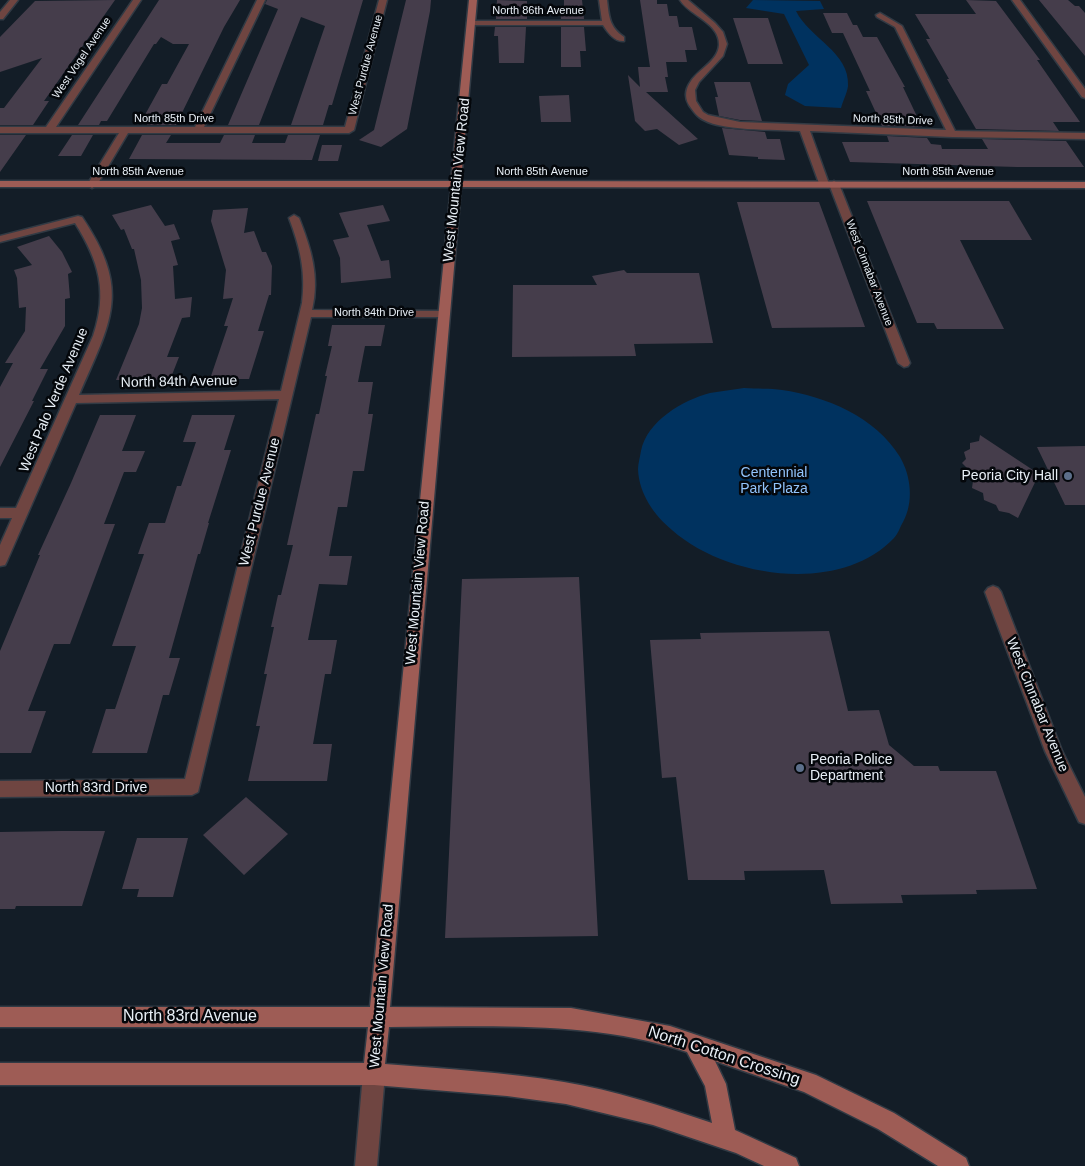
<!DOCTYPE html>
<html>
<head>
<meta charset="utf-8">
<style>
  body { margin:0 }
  canvas { display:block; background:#131d27 }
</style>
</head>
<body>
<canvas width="1085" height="1166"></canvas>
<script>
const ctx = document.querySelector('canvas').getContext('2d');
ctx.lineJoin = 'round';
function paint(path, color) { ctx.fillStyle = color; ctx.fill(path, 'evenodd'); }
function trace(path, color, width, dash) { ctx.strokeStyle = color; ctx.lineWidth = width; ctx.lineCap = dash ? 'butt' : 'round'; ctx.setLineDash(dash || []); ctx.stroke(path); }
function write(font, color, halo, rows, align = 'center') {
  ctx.font = font + ' Arial,sans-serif'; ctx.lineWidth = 5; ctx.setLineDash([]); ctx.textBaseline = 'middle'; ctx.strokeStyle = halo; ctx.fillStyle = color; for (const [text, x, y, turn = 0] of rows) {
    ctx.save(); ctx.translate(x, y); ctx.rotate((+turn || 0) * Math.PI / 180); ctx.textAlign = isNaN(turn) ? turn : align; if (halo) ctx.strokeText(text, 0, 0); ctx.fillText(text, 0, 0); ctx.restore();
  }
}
paint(new Path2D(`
  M753,0L820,1L824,9L796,11C809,38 850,52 848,86C847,93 843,101 841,108L805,106L785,95L788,84L809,65L784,14L746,8Z
  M744,388C756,389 770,388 782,390C825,396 876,417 900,457C911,476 914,502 903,522C900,527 898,534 894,538C840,595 726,578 672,530C654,515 639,494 638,469C638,464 640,457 641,451C647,421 683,400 710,393C721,391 733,390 744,388Z`), '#00325f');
paint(new Path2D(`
  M115,0L44,101H49L33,125H0V108H4L42,58L0,72V37L35,1Z
  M159,0H240L224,27L176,125H147L149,122H141L162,84H167L189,44H173L161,37L156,44H154L107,121H101L99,125H78Z
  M267,0H363L332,105H329L323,125H291L325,26L301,17L259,125H228L278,9L265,4Z
  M406,0H431L430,11L407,129L381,147L359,140L374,130Z
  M497,0L527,1V19H496Z
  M564,0H582L584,19H561L560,8H564Z
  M640,0H657V4H667L669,16H677L679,27H692L697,50H685L687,62H666L668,77H665L668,92H646L698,139L679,145L657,129L645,131L635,121L628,75L640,87L638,67H650Z
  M966,0L996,1L1040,60H1037L1080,122H1053L1059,131L976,129L947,79H949L926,39H930L915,14H976Z
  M1039,0H1068L1075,6H1079L1085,13V56Z
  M823,13H847L853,25H857L863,37H877L905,87H903L922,127L882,126L866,91H870L843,33H832Z
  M733,18H768L783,64H748Z
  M495,27H526L524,63H499L498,36H494Z
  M561,27H584L586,51H580L581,67H561Z
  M714,82H750L762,121L740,120L719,116L715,97H718Z
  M569,95L571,122H541L539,96Z
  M722,128L765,132L767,139H780L785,160L758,159V157L729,155Z
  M0,135H26L0,172Z
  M72,135H93L81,156H58Z
  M142,135H171L166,143H220L224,135H255L252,143H285L288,135H320L312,160L129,159Z
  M887,136L927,138L931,144L941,145L942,149H988L982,139L1066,141L1084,167H1017L850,162L842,142H889Z
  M322,145H342L338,161H318Z
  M867,201H1009L1032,240H960L1004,329H937L934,323H917Z
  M737,202H819L865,327L772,328Z
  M151,205L165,226L174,224L180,239L171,241L178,265L173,266L175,299L192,297L190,317L182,318L167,357H179L170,380H116L139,324L142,308L141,280L134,249H132L124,229L121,230L112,215Z
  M383,205L390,221L367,225L381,261L389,260L391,278L341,283L340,258L333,240L349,237L339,213Z
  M248,208L244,233L254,231L262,252H266L272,266L271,295H269L258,331H264L249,379H210L228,326H224L233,298L223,299L226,270L211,221L213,210Z
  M49,236L62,252L72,272L68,274L70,298L65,299V326L40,369H48L32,401H34L0,467V387L13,363H5L25,331L26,307L19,308L17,278L14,270L32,265L17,247Z
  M624,270L627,273H699L713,343L634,344L636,356L512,357L513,285H597L592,276Z
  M332,325H385L381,346H365L358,382H373L368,414H373L364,471H353L347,507H338L329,556H352L347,585L319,584L308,640H337L331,674H325L313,744H332L327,781H248L260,726H256L267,674H264L274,627H271L278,595H281L293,545H287L316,414H319L327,376H325L332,346H328Z
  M100,415H136L122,451H145L136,472H124L104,524H115L70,644H54L28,711H46L31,753H0V651L40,555H38L71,483Z
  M192,415H235L224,450H231L208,523H209L200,554H198L169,658H180L169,695H163L147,753H92L106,709H115L136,646H112L144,554H138L149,523H165L177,486H181L196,442H183Z
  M980,435L1039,474L1018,518L1009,513L999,511L996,505L984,500L983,493L972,488L973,481L965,476L968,469L962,463L966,459L964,452L970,449V443L979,441Z
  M1085,446V505H1065L1037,447Z
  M579,577L598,936L445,938L462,579Z
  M829,631L848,711L879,710L889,745L914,766H938L940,771H996L1037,889L976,890L977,894L901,895L903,903L831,904L824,870L744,871L745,880H688L676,777L662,778L650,640L701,639L700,633Z
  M246,797L288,834L244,875L203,835Z
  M61,831H105L82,906H16L15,909H0V832Z
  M137,838H188L173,897H137L139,889H122Z`), '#453d4b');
const street = new Path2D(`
  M10,0H18L3,19H0V12Z
  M133,0H141L56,127H195L257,0H265L204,127H345L379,0H387L354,130L349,133H128L97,185L92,188L87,185L119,133H0V127H46Z
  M599,0H607C609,16 609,27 624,37V41C615,42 608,33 603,25H471L467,23L471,21H602Z
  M680,0H688L715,23L723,32L727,44L723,56L699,82L695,90L696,101L703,112L708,115L740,122L946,130L895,27L877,17L876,15L880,13L902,26L955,131L1085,133V139L952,137L810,131L829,184L828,186H820L800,131C776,129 717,132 699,117C695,114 692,109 689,105C684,97 686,88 691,81C699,69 718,61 719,45C720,23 690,16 680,0Z
  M1012,0H1020L1085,89V98L1082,97Z
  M834,181L839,184L910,363L908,366L904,367L898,363L829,184Z
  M294,215L299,218C311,248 320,277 312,310L443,311L449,314L443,317H311L198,792L192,795L0,797V781L185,779L279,399L76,403L7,561L5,565L0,566V545L12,518H0V508H16L93,336C108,292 99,261 75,223L0,242V236L78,216L82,217C132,291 111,321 79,395L281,391L302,303C306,272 300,247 289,218Z
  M993,586L998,588L1001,592L1062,751L1085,797V824L1079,822L1045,751L985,592L988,588Z
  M374,1063L381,1067L385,1074L377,1166H355L363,1074L367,1067Z`);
const secondary = new Path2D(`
  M469,0H477L461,181L1085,182V188L461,187L390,1007L571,1008L670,1026L816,1075L894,1113L966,1158L969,1166H938L878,1129L804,1092L715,1061L726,1084L735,1130L796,1158L799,1166H764L736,1153L653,1125L566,1104L507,1096L374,1085H0V1063H364L368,1027H0V1007H370L451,187H0V181H451ZM389,1027C488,1027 591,1020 687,1052L705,1086L712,1123C664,1107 614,1090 564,1082C505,1072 445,1069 385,1064Z`);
trace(street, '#313a44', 3);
trace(secondary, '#313a44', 3);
paint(street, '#6f4541');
paint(secondary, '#9e5c55');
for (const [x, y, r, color] of [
  [1068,476,5,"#5c6f8a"],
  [800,768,5,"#5c6f8a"]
]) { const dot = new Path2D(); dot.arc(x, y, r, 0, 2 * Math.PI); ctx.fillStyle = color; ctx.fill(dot); trace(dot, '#04070b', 2); }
write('11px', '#e8eff6', '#04070b', [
  ["North 86th Avenue",538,11],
  ["West Vogel Avenue",82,58,-56],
  ["West Purdue Avenue",366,65,-75],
  ["North 85th Drive",174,119],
  ["North 85th Drive",893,120,2],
  ["North 85th Avenue",138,172],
  ["North 85th Avenue",542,172],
  ["North 85th Avenue",948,172],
  ["West Cinnabar Avenue",869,273,69],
  ["North 84th Drive",374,313]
]);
write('14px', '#e8eff6', '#04070b', [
  ["West Mountain View Road",457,180,-84],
  ["North 84th Avenue",179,382,-1],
  ["West Palo Verde Avenue",54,400,-67],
  ["West Purdue Avenue",260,502,-76],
  ["West Mountain View Road",418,583,-85],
  ["West Cinnabar Avenue",1037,705,68],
  ["North 83rd Drive",96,788],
  ["West Mountain View Road",382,986,-85]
]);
write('14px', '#92c4fc', '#04070b', [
  ["Centennial",774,473],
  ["Park Plaza",774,489]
]);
write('14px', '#e8eff6', '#04070b', [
  ["Peoria City Hall",1058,476],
  ["Peoria Police",810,760,"left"],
  ["Department",810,776,"left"]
], 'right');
write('16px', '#e8eff6', '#04070b', [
  ["North 83rd Avenue",190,1017],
  ["North Cotton Crossing",724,1056,18]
]);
</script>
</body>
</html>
